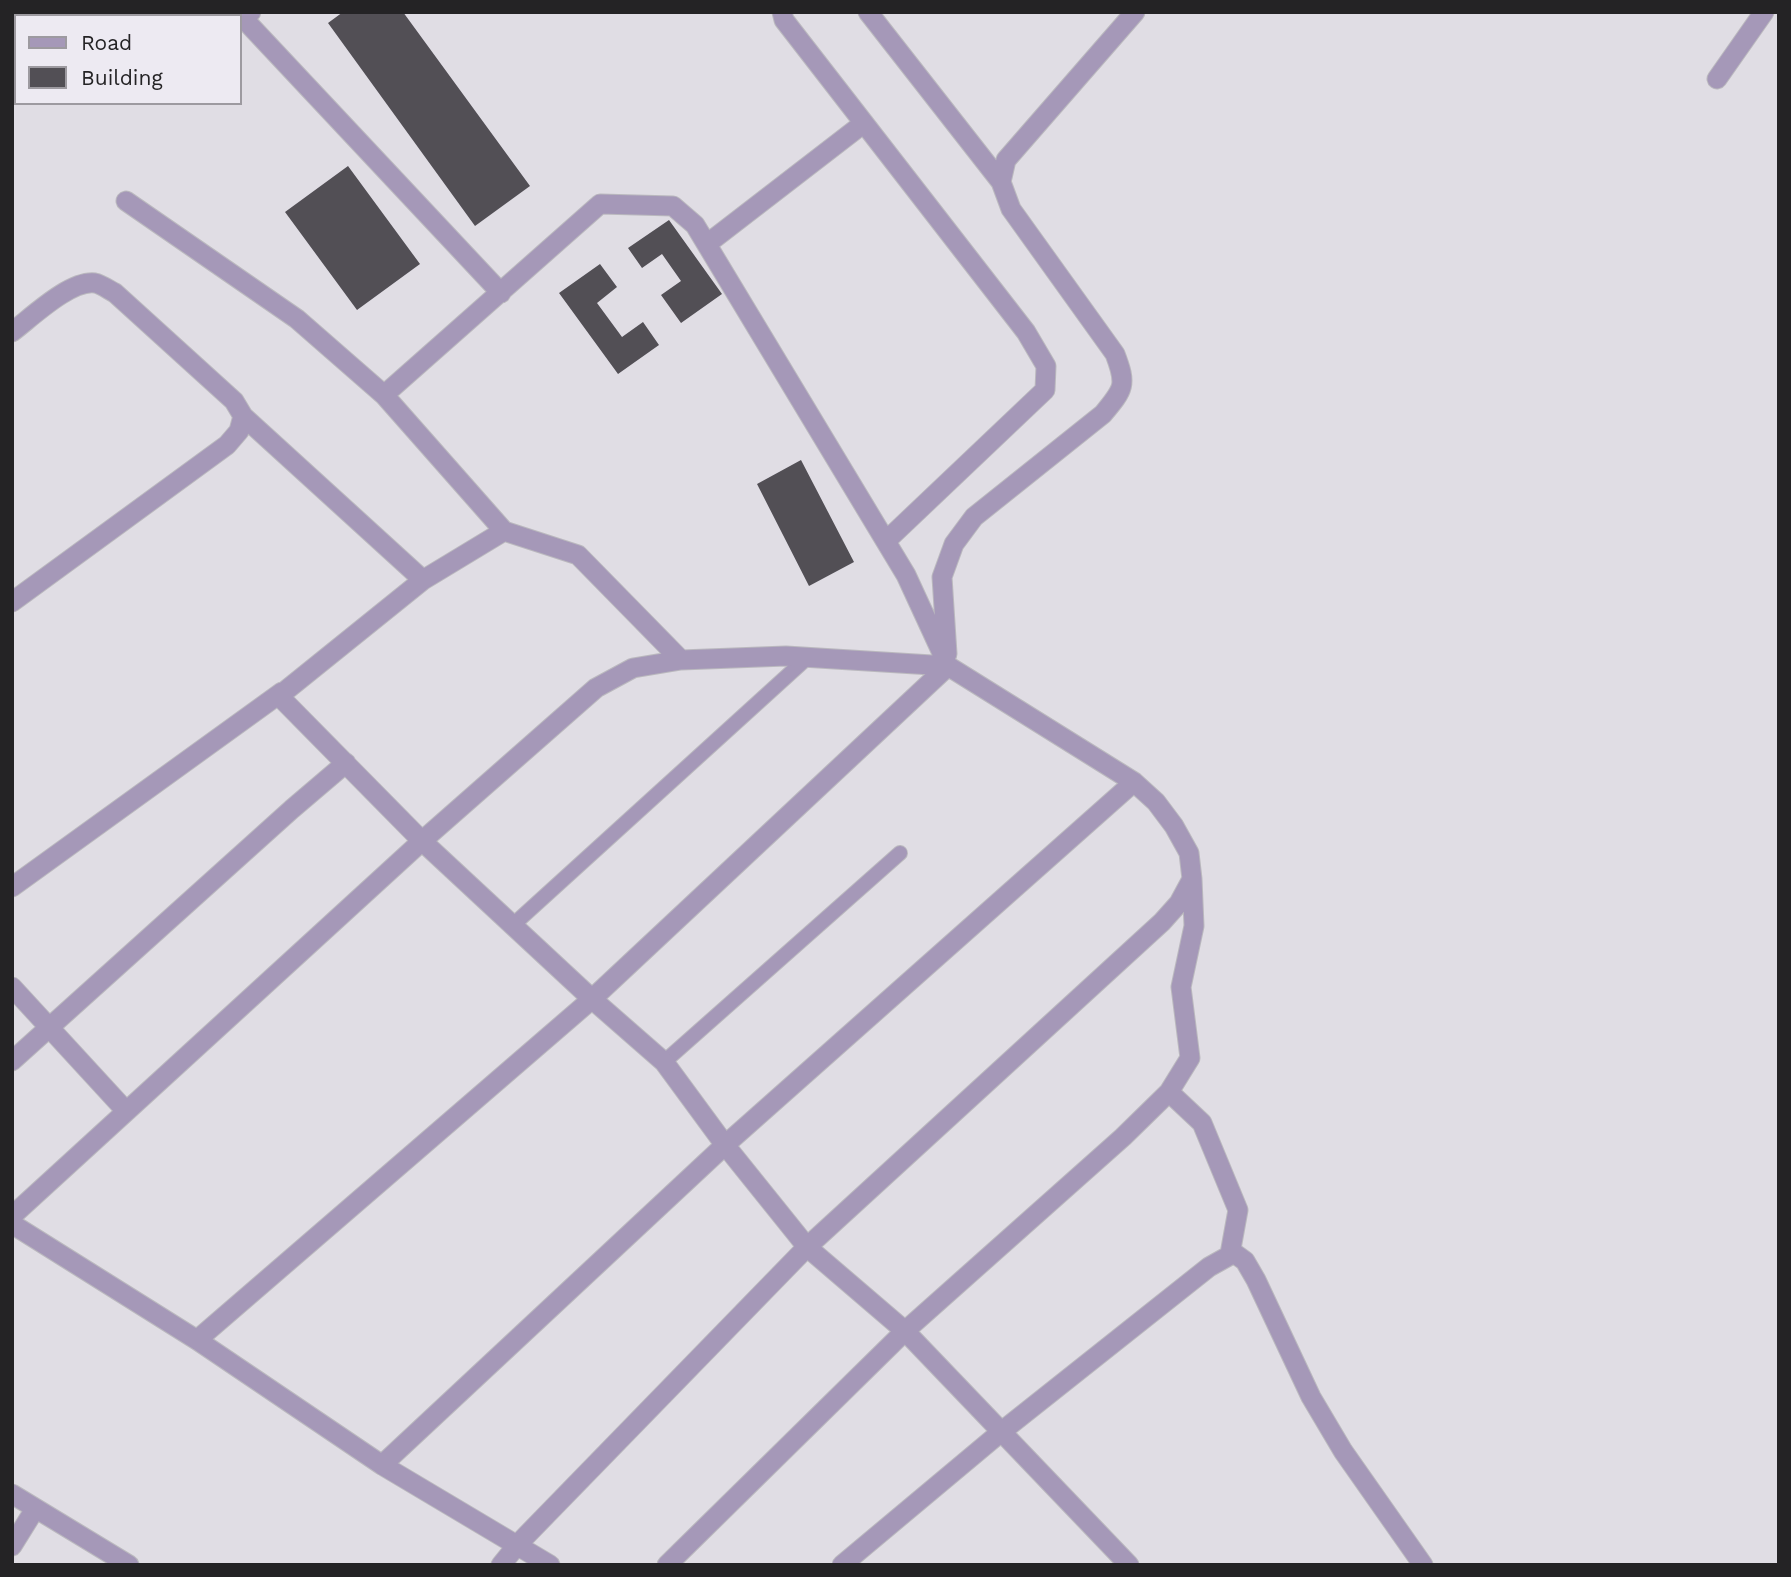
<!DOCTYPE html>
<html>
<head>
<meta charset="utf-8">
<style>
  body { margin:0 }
  #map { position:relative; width:1791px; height:1577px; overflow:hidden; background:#e0dde4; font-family:"Work Sans",sans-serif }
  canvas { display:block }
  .frame { position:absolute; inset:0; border:14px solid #242325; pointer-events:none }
  .legend { position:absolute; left:14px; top:14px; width:228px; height:91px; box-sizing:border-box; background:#edeaf2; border:2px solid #9d9aa0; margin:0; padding:9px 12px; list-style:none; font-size:21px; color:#242325 }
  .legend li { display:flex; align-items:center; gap:14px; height:35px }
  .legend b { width:35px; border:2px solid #9d9aa0 }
</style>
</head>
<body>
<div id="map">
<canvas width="1791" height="1577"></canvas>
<div class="frame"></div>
<ul class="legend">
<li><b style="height:9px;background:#a598b8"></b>Road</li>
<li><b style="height:19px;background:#524f55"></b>Building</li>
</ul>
</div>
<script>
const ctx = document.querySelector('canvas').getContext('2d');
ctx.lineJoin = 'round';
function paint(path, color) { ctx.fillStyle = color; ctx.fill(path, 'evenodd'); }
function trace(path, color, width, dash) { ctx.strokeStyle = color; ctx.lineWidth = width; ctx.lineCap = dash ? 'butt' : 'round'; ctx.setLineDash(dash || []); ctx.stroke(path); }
paint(new Path2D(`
  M343,12H403L530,186L475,226L328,23Z
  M348,166L420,264L357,310L285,212Z
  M669,220L722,294L681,323L661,295L681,281L662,254L642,268L628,248Z
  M600,264L617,287L597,303L622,337L643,322L659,345L618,374L559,293Z
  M801,460L854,562L809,586L757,484Z`), '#524f55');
const service = new Path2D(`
  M513,925L808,657
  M664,1062L900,853`);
const minor = new Path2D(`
  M251,12L243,18L501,293
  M782,12L784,20L1026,332L1046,366L1045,390L886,541
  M868,12L1001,182
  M1717,79L1764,12
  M126,201L297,319L384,395L504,531L578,555L681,660
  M707,244L864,123
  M12,332C32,317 70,280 95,283C101,284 109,290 115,293L234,401L243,416L423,580
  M384,395L600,204L673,206L695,225L906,575L948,666
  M504,531L423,580L279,696L422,841L592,999L664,1062L725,1145L807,1247L905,1331L1129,1565
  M12,602L227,445L239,431L243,416
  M947,654L942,577L954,544L974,517L1103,414C1124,389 1127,385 1115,354L1011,209L1001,182L1006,160L1135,12
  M12,887L282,692
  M12,987L126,1111
  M12,1061L292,809L346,763
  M12,1216L422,841L596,688L633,668L681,660L786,656L948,666L1134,782L1156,802L1174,826L1189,853L1192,879L1194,926L1181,987L1190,1058L1169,1092L1202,1123L1238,1210L1230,1254
  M12,1224L197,1340L382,1465L550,1565
  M197,1340L592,999L948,666
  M382,1465L725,1145L1134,782
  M12,1494L129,1565
  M12,1546L35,1509
  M501,1565L518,1544L807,1247L1162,922L1179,903L1192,879
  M667,1565L905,1331L1123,1137L1169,1092
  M842,1565L1001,1432L1209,1267L1234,1253L1245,1261L1256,1280L1311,1397L1343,1451L1423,1565`);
trace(service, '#bab8be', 16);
trace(minor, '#bab8be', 21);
trace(service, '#a598b8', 14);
trace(minor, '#a598b8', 19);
</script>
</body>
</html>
